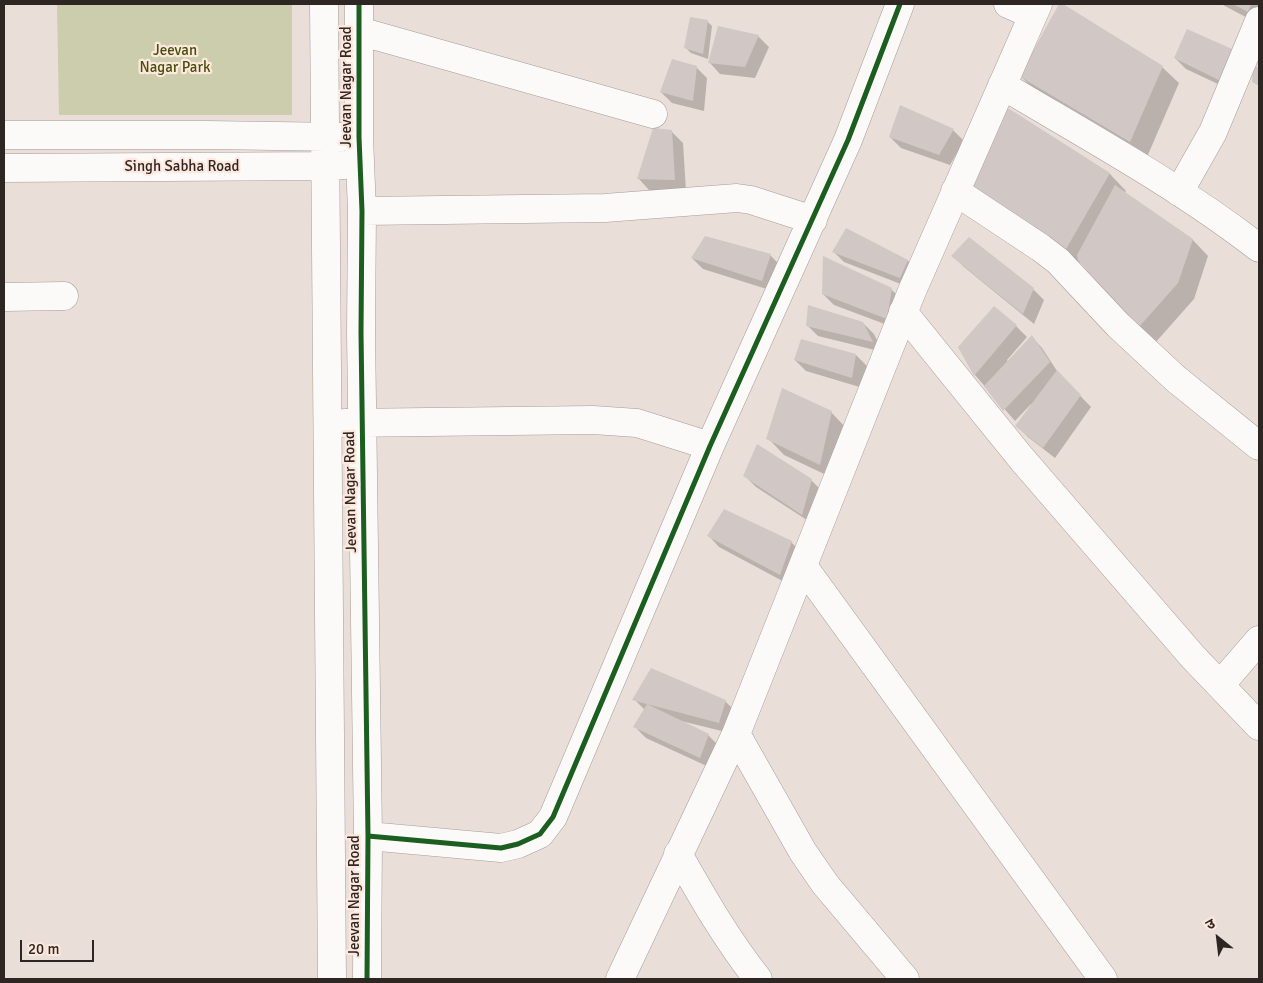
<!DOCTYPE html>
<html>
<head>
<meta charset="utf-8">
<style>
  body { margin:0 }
  #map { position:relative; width:1263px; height:983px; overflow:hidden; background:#e9ded8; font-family:Signika,"Noto Sans Devanagari",sans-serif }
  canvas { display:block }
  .frame { position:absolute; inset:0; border:5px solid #2e2622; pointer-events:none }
  .north { position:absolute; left:1193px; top:913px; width:50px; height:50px; -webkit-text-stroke:4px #fee8dd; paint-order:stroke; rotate:331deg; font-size:14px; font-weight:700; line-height:20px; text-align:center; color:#2e2622 }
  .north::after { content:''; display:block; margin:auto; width:18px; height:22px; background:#2e2622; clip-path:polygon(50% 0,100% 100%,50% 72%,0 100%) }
  .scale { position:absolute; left:20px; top:940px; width:74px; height:22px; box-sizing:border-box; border:2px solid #2e2622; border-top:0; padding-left:6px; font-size:15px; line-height:18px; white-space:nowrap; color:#2e2622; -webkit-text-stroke:4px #fee8dd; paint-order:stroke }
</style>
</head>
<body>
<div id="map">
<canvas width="1263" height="983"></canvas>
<div class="frame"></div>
<div class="north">उ</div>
<div class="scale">20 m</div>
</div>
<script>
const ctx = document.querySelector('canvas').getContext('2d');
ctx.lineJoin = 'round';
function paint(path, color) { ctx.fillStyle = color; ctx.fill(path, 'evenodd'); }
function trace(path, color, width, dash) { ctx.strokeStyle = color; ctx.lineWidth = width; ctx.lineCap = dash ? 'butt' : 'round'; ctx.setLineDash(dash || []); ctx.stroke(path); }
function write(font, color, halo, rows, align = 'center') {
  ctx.font = font + ' Signika,sans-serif'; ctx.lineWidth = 4.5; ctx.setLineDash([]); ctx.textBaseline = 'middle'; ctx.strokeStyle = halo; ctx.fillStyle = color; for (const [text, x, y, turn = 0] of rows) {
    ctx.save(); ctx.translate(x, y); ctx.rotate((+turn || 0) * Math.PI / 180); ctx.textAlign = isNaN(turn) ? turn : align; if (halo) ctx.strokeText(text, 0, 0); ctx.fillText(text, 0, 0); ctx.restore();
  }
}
paint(new Path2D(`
  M57,4H292V115H59Z`), '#cccdad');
paint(new Path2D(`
  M1060,4L1162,67L1179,83L1147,157L1037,92L1020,76Z
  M1222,4H1259V24L1223,5Z
  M707,21L712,26L708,59L691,53L686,48Z
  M758,36L769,47L755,78L720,74L710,63Z
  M1231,50L1242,61L1235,92L1186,69L1175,58Z
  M696,67L707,78L704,111L672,103L661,92Z
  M1008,110L1110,174L1126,191L1124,193L1192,239L1208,256L1194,299L1155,343L1082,264L987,204Z
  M953,130L964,141L950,165L901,148L890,137Z
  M672,132L683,143L686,191L649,190L639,179Z
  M847,230L908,261L919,272L911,288L844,262L833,251Z
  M770,255L781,266L773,291L703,269L692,258Z
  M953,256L1033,289L1044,300L1034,324L964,267Z
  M891,289L902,300L898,329L834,305L823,294Z
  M863,323L874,334L883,352L818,336L807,325Z
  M1016,326L1027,337L1007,360L1008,362L1032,337L1042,348L1059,374L1091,407L1055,458L1028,437L1017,426L1032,405L1031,404L1015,421L975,375L960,347Z
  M856,355L867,366L863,388L806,371L795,360Z
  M831,412L847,429L837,480L784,455L768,438Z
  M745,476L811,480L822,491L813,524L756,487Z
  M709,536L791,542L802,553L790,585L719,547Z
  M634,699L725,701L736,712L730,733L681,721L708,735L719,746L711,768L646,738L635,727L645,710Z`), '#0003');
paint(new Path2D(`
  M1059,4H1063L1163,66L1130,142L1019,76Z
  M1233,4H1251L1248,12Z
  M690,17L708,20L703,54L684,48Z
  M718,26L759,35L745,67L708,63Z
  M1187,29L1232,49L1225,83L1174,58Z
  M672,59L697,66L693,101L660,92Z
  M1253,66L1259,67V86L1252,82Z
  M900,105L954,129L939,155L889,137Z
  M1008,108L1110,173L1066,249L969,187Z
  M653,128L672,130L675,180L637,179Z
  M1115,185L1193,239L1178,283L1138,328L1078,260L1077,255Z
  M846,228L908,260L900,278L832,252Z
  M705,236L771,254L762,281L691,258Z
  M969,237L1034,288L1023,314L951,256Z
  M823,256L892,288L887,319L822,294Z
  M808,305L863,322L873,342L806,326Z
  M994,306L1017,325L974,376L958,347Z
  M1032,335L1050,362L1003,411L984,386Z
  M801,339L856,354L852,378L794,360Z
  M1057,370L1081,395L1043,448L1015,426Z
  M782,388L832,411L820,465L766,439Z
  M757,444L812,479L802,515L743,476Z
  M724,509L792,541L780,575L707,536Z
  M651,668L726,700L719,723L647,704L709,734L700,758L633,727L647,704L632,700Z`), '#d1c7c4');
const minor = new Path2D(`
  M324,4L332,979
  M359,4V137L362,211L361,332L368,836L367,979
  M1008,4L1033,15
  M359,31L653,114
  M1002,85C1089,137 1179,186 1259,248
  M4,135H208L342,137
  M4,168L325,166L344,165
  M955,191L1041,248L1058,261L1118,325L1176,379L1259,446
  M1179,192L1213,132L1259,21
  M362,211L605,208L737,198L751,200L813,220
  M4,297L64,296
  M903,312L1021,458L1193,657L1259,726
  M345,423L593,420L637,423L710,446
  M803,566L1103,979
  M1220,685L1259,640
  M736,734L803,852L825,884L905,979
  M368,836L501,848L518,844L540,834L553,817L710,446L848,140L900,4
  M678,854C703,898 727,940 758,979
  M620,979L736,734L912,291L1038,4`);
trace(minor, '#a59c98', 29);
trace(minor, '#fcfaf9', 28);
trace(new Path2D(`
  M359,4V137L362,211L361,332L368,836L367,979
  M368,836L501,848L518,844L540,834L553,817L710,446L848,140L900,4`), '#1b5e20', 5);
write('15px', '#454e0a', '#fee8dd', [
  ["Jeevan",175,51],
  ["Nagar Park",175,68]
]);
write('15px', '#2e2622', '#fee8dd', [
  ["Jeevan Nagar Road",347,87,-90],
  ["Singh Sabha Road",182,167],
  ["Jeevan Nagar Road",351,492,-91],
  ["Jeevan Nagar Road",355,896,-90]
]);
</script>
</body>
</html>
